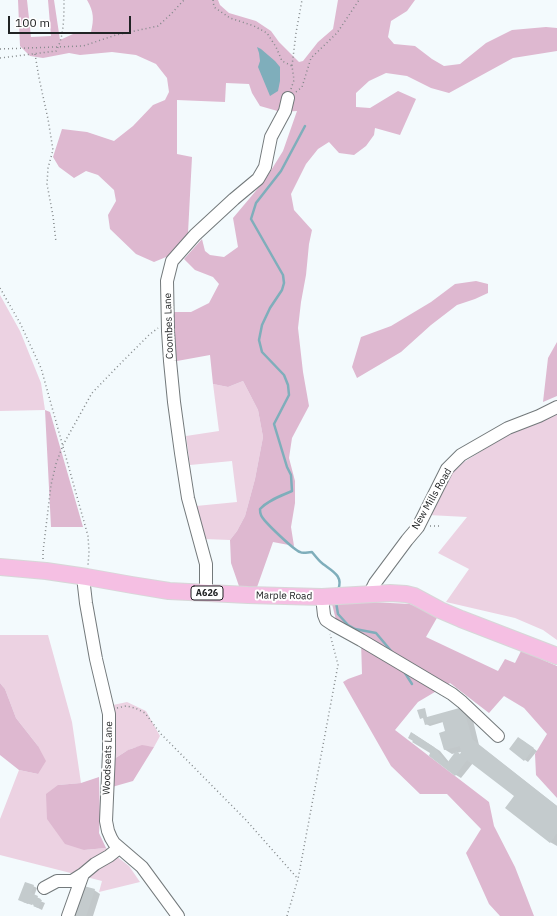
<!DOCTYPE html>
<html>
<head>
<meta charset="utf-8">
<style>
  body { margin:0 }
  #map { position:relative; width:557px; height:916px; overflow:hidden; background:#f3fafd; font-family:"IBM Plex Sans",sans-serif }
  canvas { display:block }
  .scale { position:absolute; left:8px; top:16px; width:123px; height:18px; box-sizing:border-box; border:2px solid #202324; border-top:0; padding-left:5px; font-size:12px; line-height:14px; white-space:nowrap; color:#202324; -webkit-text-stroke:3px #fff; paint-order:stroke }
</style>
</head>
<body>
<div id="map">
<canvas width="557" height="916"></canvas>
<div class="scale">100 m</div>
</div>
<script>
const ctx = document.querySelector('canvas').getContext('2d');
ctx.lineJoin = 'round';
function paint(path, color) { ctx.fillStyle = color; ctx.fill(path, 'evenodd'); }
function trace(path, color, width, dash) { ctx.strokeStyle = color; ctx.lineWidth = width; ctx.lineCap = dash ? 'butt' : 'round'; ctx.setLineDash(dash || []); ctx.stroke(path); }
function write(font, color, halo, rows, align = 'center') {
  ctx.font = font + ' "IBM Plex Sans",sans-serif'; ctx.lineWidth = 4; ctx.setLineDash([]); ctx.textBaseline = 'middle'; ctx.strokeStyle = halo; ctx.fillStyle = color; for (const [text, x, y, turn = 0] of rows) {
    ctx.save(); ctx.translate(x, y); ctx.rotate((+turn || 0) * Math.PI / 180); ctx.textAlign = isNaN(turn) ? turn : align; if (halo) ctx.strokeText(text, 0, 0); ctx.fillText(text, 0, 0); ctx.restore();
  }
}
paint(new Path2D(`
  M0,295L20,331L41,383L45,410L0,411Z
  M243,381L258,410L263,437L255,479L245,516L237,531L230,540L205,539L196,506L237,502L232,461L190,465L186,436L219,431L213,384L228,387Z
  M557,414V640L543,630L515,618L446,602L469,569L438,553L467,517L428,515L453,472L464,462L507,435Z
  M0,635H48L72,722L81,783L58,785L84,850L106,848L129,866L140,882L99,892L102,881L0,855V819L19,770L38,774V746L16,718L5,689L0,683Z
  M127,702L146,711L160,736L154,747C135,744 129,749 114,759L113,705Z`), '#ecd2e2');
paint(new Path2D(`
  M18,0H27L31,37L51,36L48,0H54L60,40L73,34L91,32C94,19 94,12 87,0H218L220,5L229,13L256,21L271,31L279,42L299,62L303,61L318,42L333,29L338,0H415L407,11L391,21L388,37L394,44L415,46L432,59L444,66L460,64L486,43L512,30L546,27L557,28V51L513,58L449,93L431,88L407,76L386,73L369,81L356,93V107L370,108L398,91L416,99L400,135L375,128L374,135L366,146L354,155L339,153L329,142L318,149L306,164L291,194L294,210L312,230L309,244L306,275L301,302L298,328L303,372L309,406L292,438L289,458L295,481V503L291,527L294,546L273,542L256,590L240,589L231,563L230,540L237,531L245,516L255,479L263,437L258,410L243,381L228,387L213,384L210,355L177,361L173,336V312H191L209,303L219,284L213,277L195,270L184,259L202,239L205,251L210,255L224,257L238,247L233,218L265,180L283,151L297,111L281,112L260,106L252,93L249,84L226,83L225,102L177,100V154L192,157L188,233L171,255L154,262L136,254L110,229L108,215L116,201L114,190L98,175L86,171L74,178L59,167L53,157L62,129L87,132L114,141L133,126L153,105L165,100L169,92L167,78L156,64L136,55L112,52L80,55L69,53L43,58L30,56L20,46Z
  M476,281L488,284V293L475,299L457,305L431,325L401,352L357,378L352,367L361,337L391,326L431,302L455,284Z
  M557,342V396L543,402L548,358Z
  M45,410L50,412L83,527H51Z
  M331,600L410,604L438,616L426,637L498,671L505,659L515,663L521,651L525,652L557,666V798L536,775L535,754L547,734L524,708L504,696L489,713L450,683L418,702L395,730L489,802L494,826L515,867L534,916H500L489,904L466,853L481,829L447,794H420L391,766L343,682L348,679L362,674L361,641L336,620Z
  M0,683L5,689L16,718L38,746L46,761L38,774L19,770L0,755Z
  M142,745L154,747L133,781L112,787L114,759L128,750Z
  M99,777L100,817L99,833L106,848L84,850L65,844L47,819L46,794L58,785L81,783Z`), '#deb8d0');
paint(new Path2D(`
  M257,47L261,49L275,61L280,67V81L278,91L270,96L258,67L260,61L259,53Z`), '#7faebb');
paint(new Path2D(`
  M463,708L471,712L479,745L557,806V846L550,842L515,796L473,763L461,778L456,775L412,733L440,751L449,762L456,753L452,754L444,749L446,732L443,722L430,726L426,724ZM464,751L461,755L457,753Z
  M522,740L537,751L528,762L525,760Z
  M33,886L37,888L34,896L41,899L40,901L45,903L42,910L34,906L35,905L32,904V905L23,902Z
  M94,890L100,894L93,916H71Z`), '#0003');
trace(new Path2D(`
  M305,126L281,171L256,203L251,219L283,275L284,283L282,290L270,308L262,325L259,340L262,352L284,375L288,385L289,395L274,424L287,467L291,475L292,491C281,496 268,500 260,509C260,512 260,513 261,515C263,521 294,550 300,552C303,554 308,552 312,552C316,557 319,561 323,564C332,571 344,576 338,590
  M336,602L338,614L348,625L355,629L376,633L392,652
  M405,673L412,684`), '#7faebb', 2.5);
paint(new Path2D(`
  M463,707L472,739L557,806V833L550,843L505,808L514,796L467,760L455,776L429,756L430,753L412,742L413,741L408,738L411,732L434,747L447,763L456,751L460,754L461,752L460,746L444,750L439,733L445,731L442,720L425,725L423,718L420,719L417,710L425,708L427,717Z
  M518,737L534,748L524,761L509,749Z
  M25,882L34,885L31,893L38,896L37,899L42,900L38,908L33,906L34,905L28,903V904L18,900Z
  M80,885L95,889L86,916H70Z`), '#c4cbcd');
const minor = new Path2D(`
  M83,577L86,603L96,659L109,714V752L106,821L108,831L111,838L114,843L142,867L178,916
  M206,593V564L188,498L181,453L174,402L170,361L168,331L167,281L172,261L195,235L234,199L258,179L265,167L271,137L285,111L288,98
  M372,594V589L375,583L407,540L418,527L447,469L461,455L508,428L539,416L557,407
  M322,597L324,615L326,620L332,624L361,640L452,694L462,702L498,736
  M44,888L57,881H72L83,874
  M68,916L83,874L95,864L109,856L119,848`);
const major = new Path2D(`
  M0,567L46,571L87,577L132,585L169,591L248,595L322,597L390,593L406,594L414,596L440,610L461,619L557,656`);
trace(minor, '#73797b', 14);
trace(major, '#d7d7d8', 18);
trace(new Path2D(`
  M213,0L214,7L230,18L254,26L267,33L276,47L282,61L292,66
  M0,49L83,46L116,35L158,26L171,14L184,0
  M35,54L39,78L48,119L53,150L48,168L47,184L53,216L56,242
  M0,58L56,51C64,38 64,16 64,0
  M291,89L294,80L292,66L296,33L302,0
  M296,92L302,87L311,58L337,33L359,0
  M0,288L20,323L41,368L88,536L89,552L88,565
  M430,526H439
  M43,559V552L51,485L56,464L63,445L92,393L119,365L149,335L158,328
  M117,708L126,706L135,708L145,713L161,734L245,819L298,879
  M287,916L298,879L338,665L330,634`), '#84898b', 1.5, [1, 3]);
trace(minor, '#fff', 12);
trace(major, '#f5bfe3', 16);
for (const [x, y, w] of [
  [207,593,32]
]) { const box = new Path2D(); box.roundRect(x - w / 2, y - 7, w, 14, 3); ctx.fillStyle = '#fff'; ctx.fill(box); trace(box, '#202324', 1); }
write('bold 9px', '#202324', null, [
  ["A626",207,593]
]);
write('10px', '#202324', '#fff', [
  ["Coombes Lane",169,326,-92],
  ["New Mills Road",432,499,-60],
  ["Marple Road",284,596,1],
  ["Woodseats Lane",108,758,-88]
]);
</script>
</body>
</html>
